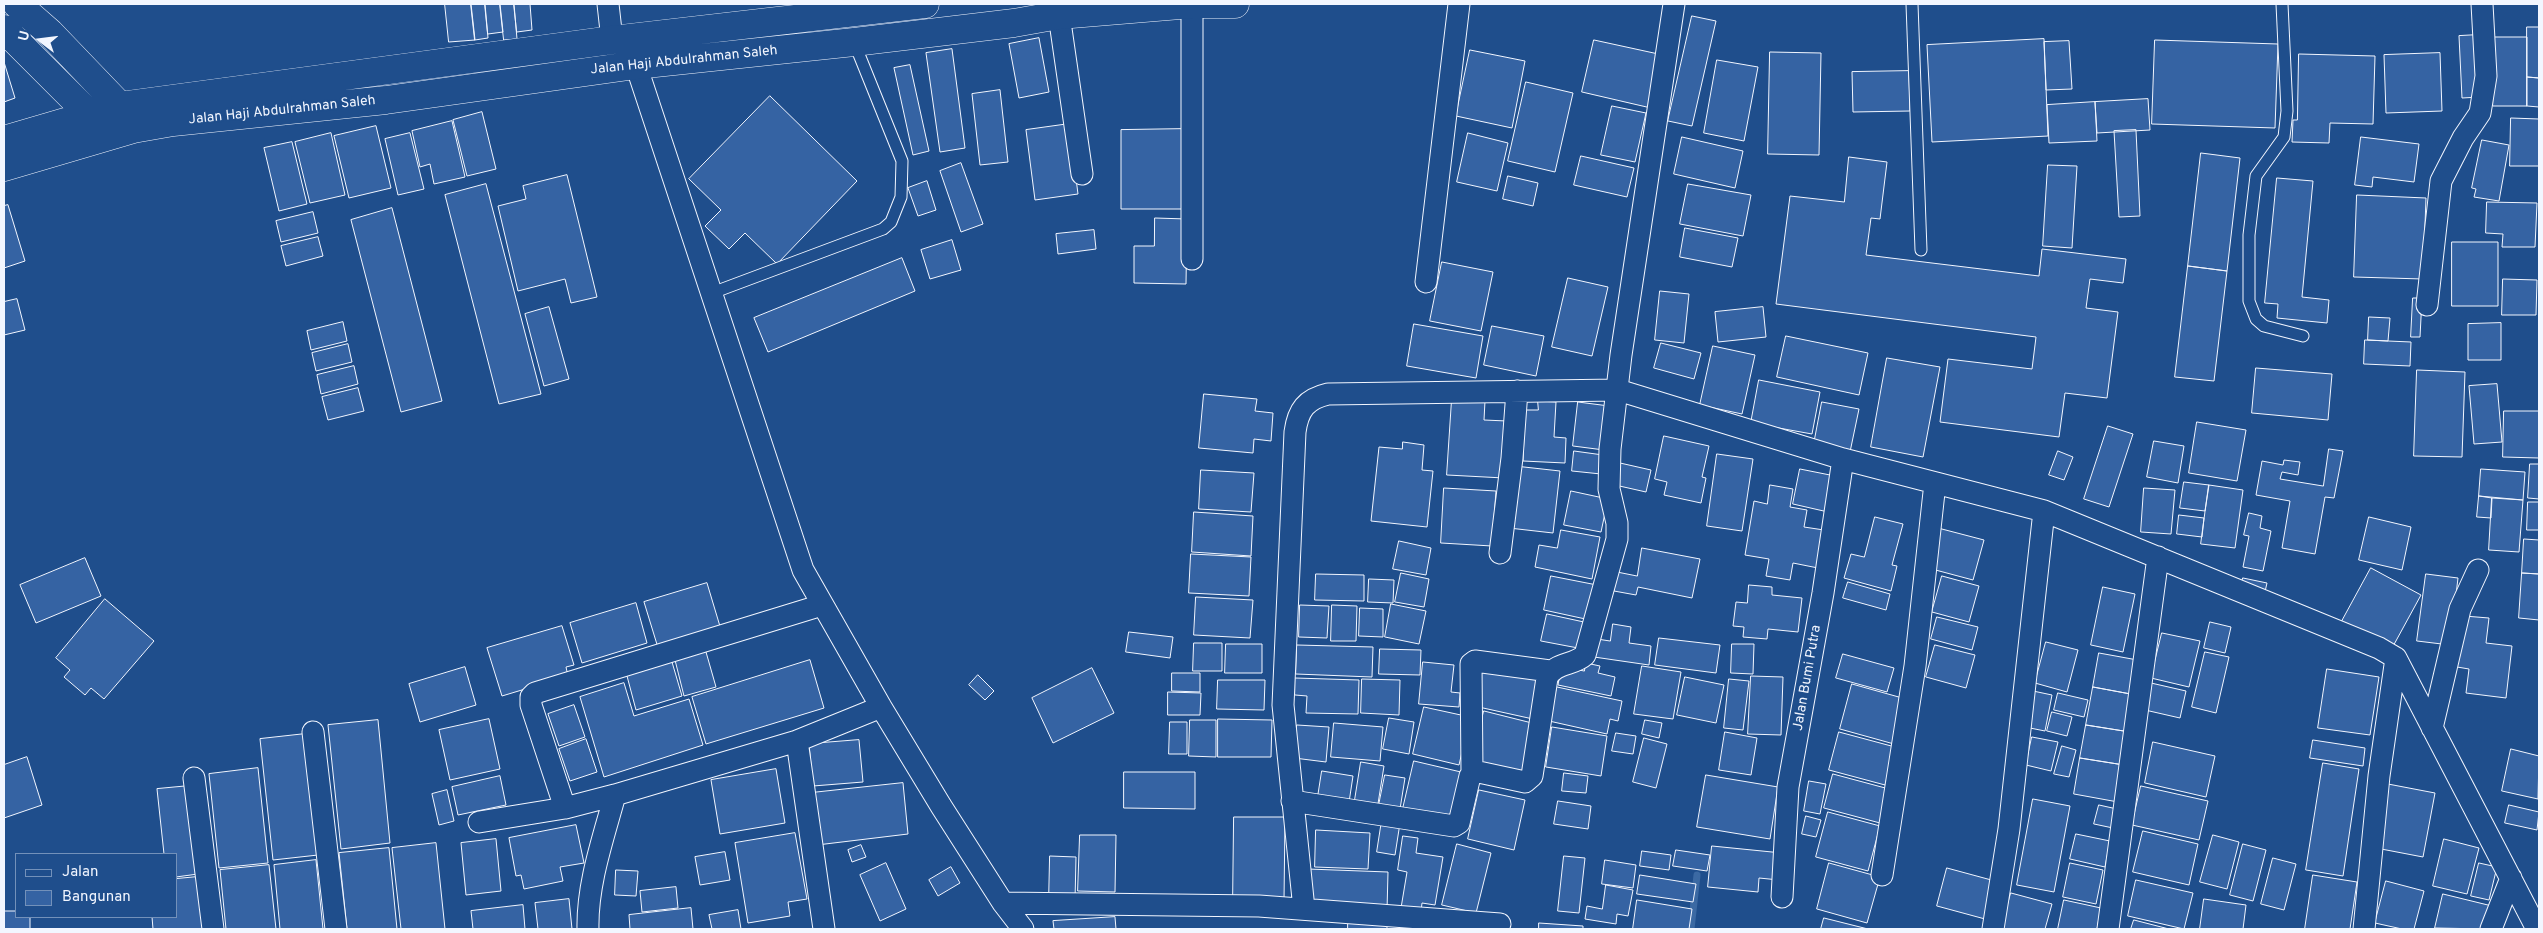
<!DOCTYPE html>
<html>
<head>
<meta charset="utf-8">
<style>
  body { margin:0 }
  #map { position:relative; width:2543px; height:933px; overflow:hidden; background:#1f4e8c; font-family:Overpass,sans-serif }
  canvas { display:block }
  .frame { position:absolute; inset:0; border:5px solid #f2f6ff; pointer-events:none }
  .legend { position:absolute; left:15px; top:853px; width:162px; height:65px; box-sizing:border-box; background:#1f4e8c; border:1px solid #7391ba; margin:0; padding:6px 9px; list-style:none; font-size:15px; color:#f2f6ff }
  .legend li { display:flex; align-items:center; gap:10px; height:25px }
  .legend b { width:25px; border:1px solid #7391ba }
  .north { position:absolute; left:15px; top:15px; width:50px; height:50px; -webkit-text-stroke:4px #1f4e8c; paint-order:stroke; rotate:285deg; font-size:14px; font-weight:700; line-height:20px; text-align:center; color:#f2f6ff }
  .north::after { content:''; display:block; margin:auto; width:18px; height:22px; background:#f2f6ff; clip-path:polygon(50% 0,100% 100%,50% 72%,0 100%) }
</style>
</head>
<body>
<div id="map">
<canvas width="2543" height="933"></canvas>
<div class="frame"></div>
<ul class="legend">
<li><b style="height:6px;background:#1f4e8c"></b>Jalan</li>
<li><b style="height:14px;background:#3563a3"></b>Bangunan</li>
</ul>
<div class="north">U</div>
</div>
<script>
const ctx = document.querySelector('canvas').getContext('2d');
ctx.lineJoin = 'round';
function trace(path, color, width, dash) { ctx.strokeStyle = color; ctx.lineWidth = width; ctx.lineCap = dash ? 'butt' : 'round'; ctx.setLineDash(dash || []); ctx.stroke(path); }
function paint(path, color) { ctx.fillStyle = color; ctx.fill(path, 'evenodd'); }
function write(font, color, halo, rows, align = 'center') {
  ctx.font = font + ' Overpass,sans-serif'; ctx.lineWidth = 4; ctx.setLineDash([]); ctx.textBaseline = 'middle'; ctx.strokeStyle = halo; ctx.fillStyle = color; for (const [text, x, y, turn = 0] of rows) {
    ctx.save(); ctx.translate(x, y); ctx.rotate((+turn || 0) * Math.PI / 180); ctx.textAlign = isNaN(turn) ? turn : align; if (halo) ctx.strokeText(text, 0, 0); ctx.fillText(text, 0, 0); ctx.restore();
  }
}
trace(new Path2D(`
  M1691,929L1697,875`), '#3b69a3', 7);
const building = new Path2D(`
  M445,4H471L475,40L449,42Z
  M471,4H485L488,38L475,40Z
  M485,4H500L503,32L488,34Z
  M500,4H514L517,39L504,40Z
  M514,4H530L532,30L517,32Z
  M1692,16L1716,21L1692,126L1668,121Z
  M2527,27H2539V78L2527,77Z
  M2478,35L2480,97L2462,98L2459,36Z
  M2494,37H2527V106H2493Z
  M1039,38L1049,92L1019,98L1009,44Z
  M2044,39L2048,136L1932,142L1927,45Z
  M1594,40L1663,55L1651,108L1582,92Z
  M2155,40L2278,44L2275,128L2152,124Z
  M2069,41L2072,89L2046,90L2044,42Z
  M952,49L965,148L940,152L926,53Z
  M1470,50L1525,61L1512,128L1456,116Z
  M1770,52L1821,53L1819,155L1768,154Z
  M2440,53L2442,111L2386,113L2384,55Z
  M2299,54L2375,56L2373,124L2330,123L2329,143L2292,142L2293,120H2297Z
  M1717,60L1758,67L1744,141L1704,133Z
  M4,62L15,98L4,102Z
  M910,65L929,151L913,155L894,68Z
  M1909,71L1910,111L1853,112L1852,72Z
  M2527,77L2539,78V107L2527,106Z
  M1526,82L1573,93L1555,172L1508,161Z
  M1000,90L1008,162L980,165L972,94Z
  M770,96L857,181L777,264L745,233L729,249L705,226L721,210L689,179Z
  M2148,99L2150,130L2097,133L2095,102Z
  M2095,102L2097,141L2049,143L2047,105Z
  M1612,106L1646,113L1635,162L1601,155Z
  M482,112L496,169L467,176L453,120Z
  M2511,118L2539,119V166H2510Z
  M452,121L465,177L434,184L430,164L420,167L412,131Z
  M1069,124L1078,194L1035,200L1026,130Z
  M376,126L391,188L349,198L334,136Z
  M1185,129L1186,209H1121V130Z
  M2136,130L2140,216L2119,217L2114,131Z
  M331,133L345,195L310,203L295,142Z
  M410,133L424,189L398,195L385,139Z
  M1468,133L1508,143L1497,191L1457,182Z
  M1682,137L1743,151L1735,188L1674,174Z
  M2361,137L2419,144L2414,182L2373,177L2372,187L2355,185Z
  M2482,140L2509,145L2499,201L2474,197L2476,189L2472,188Z
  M292,142L307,204L279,211L264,148Z
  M2201,153L2240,158L2227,271L2188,266Z
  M1581,156L1634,168L1627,197L1574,185Z
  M1849,157L1887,162L1880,219L1871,218L1866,255L2039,276L2042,249L2126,259L2123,283L2090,279L2086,308L2118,312L2107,398L2065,393L2059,437L1940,422L1948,359L2032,369L2036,337L1776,304L1790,196L1844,202Z
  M961,163L983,224L961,232L940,171Z
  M2048,165L2077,166L2072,248L2043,246Z
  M567,175L597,297L571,303L565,279L518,291L498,206L526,199L523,186Z
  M1508,176L1538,183L1533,206L1503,199Z
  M2277,178L2313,181L2302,297L2329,300L2327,323L2277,318L2278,304L2265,303Z
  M927,181L936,210L918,216L908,188Z
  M486,184L541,394L499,404L445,195Z
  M1688,184L1751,195L1743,236L1680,224Z
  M2357,195L2426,198L2423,279L2354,277Z
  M2487,202L2537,203L2535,247H2502L2503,234L2486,233Z
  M8,205L25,261L4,268V206Z
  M392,208L442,401L401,412L351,220Z
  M313,212L318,233L281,242L276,221Z
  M1155,218L1187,219L1186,284L1134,283V246H1154Z
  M1685,228L1738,238L1732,267L1680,257Z
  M1094,230L1096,249L1058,254L1056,234Z
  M318,237L323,256L286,266L281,246Z
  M952,240L961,270L930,279L921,250Z
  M2452,242H2498V306H2452Z
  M902,258L915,291L768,352L754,318Z
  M1442,262L1493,272L1481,331L1430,321Z
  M2188,266L2227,271L2214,381L2175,377Z
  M1568,278L1608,287L1592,356L1552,347Z
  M2503,279L2537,280L2536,315H2502Z
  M1660,291L1689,294L1684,343L1655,340Z
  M2413,298H2422L2420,337H2411Z
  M17,299L25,330L4,335V302Z
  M549,307L569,379L544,386L525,314Z
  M1763,307L1766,337L1718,342L1715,312Z
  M2369,317L2390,318L2388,341L2368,340Z
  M343,322L347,341L311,350L307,331Z
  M2501,323V360H2468V324Z
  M1414,324L1483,336L1476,378L1407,366Z
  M1492,326L1544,336L1536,376L1484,365Z
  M1786,336L1868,353L1859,395L1777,377Z
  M2365,340L2411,342L2410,366L2364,364Z
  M1661,343L1701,353L1694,379L1654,368Z
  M348,344L352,362L316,371L312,353Z
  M1713,346L1755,355L1742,414L1700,405Z
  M1887,358L1940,367L1923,457L1871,447Z
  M354,366L358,384L321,394L317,375Z
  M2256,368L2332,374L2328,420L2252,413Z
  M2417,370L2465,372L2462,457L2414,456Z
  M1759,380L1820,392L1812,434L1751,423Z
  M2497,384L2502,442L2474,444L2469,386Z
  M358,388L364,411L328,420L322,397Z
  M1204,394L1257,399L1255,411L1273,413L1271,441L1254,439L1253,453L1199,448Z
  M1452,399L1485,401L1484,420L1507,421L1504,478L1447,475Z
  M1538,401L1556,402L1554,437L1566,438L1565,463L1523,461L1525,410H1538Z
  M1578,402L1609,406L1604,450L1573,446Z
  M1822,402L1859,409L1850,452L1814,444Z
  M2504,411H2539V458L2503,457Z
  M2197,422L2246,430L2237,481L2189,473Z
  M2108,426L2133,434L2109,507L2084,499Z
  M1664,436L1709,446L1702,477L1706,478L1701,503L1664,495L1667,482L1655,479Z
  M2154,441L2184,446L2178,483L2147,477Z
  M1403,442L1424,445L1422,470L1433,471L1427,527L1371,521L1379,447L1402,449Z
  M2329,449L2343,451L2334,498L2325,497L2315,554L2282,548L2290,501L2256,495L2262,461L2283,465L2284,460L2300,462L2298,475L2282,472L2280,479L2323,486Z
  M1574,451L1603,455L1601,474L1572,471Z
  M2058,451L2073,457L2064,480L2049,475Z
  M1717,454L1753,459L1742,531L1707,526Z
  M1620,463L1651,470L1646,492L1615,485Z
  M2530,464H2539V499L2528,498Z
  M1515,466L1560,471L1553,533L1509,528Z
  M1800,469L1835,476L1828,512L1793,504Z
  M2481,469L2525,472L2523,500L2479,496Z
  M1201,470L1254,473L1251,512L1199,509Z
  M2184,482L2209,485L2205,511L2180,508Z
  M1770,485L1793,489L1790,507L1807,510L1804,527L1824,530L1818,568L1793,563L1790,580L1766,576L1769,559L1745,555L1754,501L1767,504Z
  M2209,485L2243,490L2235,548L2201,544Z
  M1444,488L1496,491L1492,546L1441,543Z
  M2144,488L2175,490L2171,534L2141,532Z
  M1571,491L1608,499L1601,532L1564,525Z
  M2479,496L2492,498L2491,518L2477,517Z
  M2492,498L2523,500L2519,552L2489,550Z
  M2528,502H2539V530H2527Z
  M1194,512L1253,516L1251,556L1192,552Z
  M2249,513L2262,516L2260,528L2271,531L2263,571L2243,567L2249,536L2244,535Z
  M2179,515L2204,518L2202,537L2177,534Z
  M1875,517L1903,524L1892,565L1897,566L1891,591L1844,578L1851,554L1864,557Z
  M2369,517L2411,527L2402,570L2359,560Z
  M1938,528L1984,540L1973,580L1928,568Z
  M1561,530L1600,537L1592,579L1535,567L1539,545L1557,548Z
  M2524,539L2539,540V574L2522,573Z
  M1399,541L1431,548L1426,575L1393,569Z
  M1642,548L1700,559L1692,598L1638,587L1636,595L1614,591L1617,572L1637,576Z
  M1191,554L1251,557L1249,596L1189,593Z
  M85,558L101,596L36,623L20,585Z
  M2371,568L2421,595L2391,650L2341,623Z
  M1401,573L1429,579L1424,607L1395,602Z
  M2522,573L2539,574V620L2519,618Z
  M1316,574L1364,575V601L1315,600Z
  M2426,574L2458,578L2450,645L2417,641Z
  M1551,576L1597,585L1590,620L1544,610Z
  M1942,576L1979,586L1969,622L1932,612Z
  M2243,578L2267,583L2264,596L2240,590Z
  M1369,579L1394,580L1393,603L1368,602Z
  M1848,582L1890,594L1886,610L1843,598Z
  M707,583L722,633L659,651L644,602Z
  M1749,585L1772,587V595L1802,598L1798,632L1768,629L1767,639L1743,637L1744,627L1733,626L1736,602L1747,603Z
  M2103,587L2135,594L2123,652L2091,645Z
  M1196,597L1253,600L1250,638L1194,635Z
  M105,599L154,641L104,699L91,688L85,695L64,677L70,670L56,658Z
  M636,603L647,643L582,663L570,623Z
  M1391,604L1426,611L1419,644L1385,637Z
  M1300,605L1329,606L1327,638L1299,637Z
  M1332,605L1357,606L1356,641H1331Z
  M1360,608L1383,609V637L1359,636Z
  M1547,614L1584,622L1578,648L1541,641Z
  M2464,616L2489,618L2486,643L2512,646L2506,698L2466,693L2469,669L2457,667Z
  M1937,617L1978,627L1972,650L1931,639Z
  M2210,622L2231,627L2225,653L2204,648Z
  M1613,624L1631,627L1629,643L1651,646L1649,665L1594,657L1597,639L1610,641Z
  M562,626L574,665L566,667L568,676L502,696L487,648Z
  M1129,632L1173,637L1170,658L1126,652Z
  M2162,633L2200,641L2189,687L2151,678Z
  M1659,638L1720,645L1716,673L1655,665Z
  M2046,642L2078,650L2067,692L2035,683Z
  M1194,643H1222V671H1193Z
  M1226,644H1262V673H1225Z
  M1732,644H1754L1753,674L1731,673Z
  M1297,645L1373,647L1372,677L1296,674Z
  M1935,645L1975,655L1966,688L1926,677Z
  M1380,649L1421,650L1420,675L1379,674Z
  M706,652L716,687L684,696L675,660Z
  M2205,652L2229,657L2216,713L2192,707Z
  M2099,653L2143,661L2136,695L2093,687Z
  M1843,654L1894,668L1887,692L1836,678Z
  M810,660L824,708L706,744L692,697Z
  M672,662L682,696L636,710L627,676Z
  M1423,662L1454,665L1451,692L1460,693L1459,707L1419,704Z
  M1586,663L1600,666L1598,673L1615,677L1611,696L1558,685L1561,666L1584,671Z
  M1483,664L1542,677L1533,719L1474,706Z
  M1642,666L1681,672L1673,719L1634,714Z
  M465,667L476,705L420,722L409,684Z
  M1092,668L1114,713L1053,743L1032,698Z
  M2327,669L2379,677L2370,735L2318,728Z
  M1172,673H1200V692L1172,691Z
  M978,675L994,691L985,700L969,685Z
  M1751,676L1783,677L1781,735L1748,734Z
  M1685,677L1724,685L1716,723L1677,715Z
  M1295,678L1359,680L1358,714L1306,713L1307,696L1295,695Z
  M1362,679L1400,680L1399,715L1361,713Z
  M1729,679L1749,681L1743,730L1724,728Z
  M1218,680H1265L1264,710L1217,709Z
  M624,683L634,716L689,699L703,745L604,777L580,697Z
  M2151,683L2186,691L2180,718L2145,710Z
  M1852,684L1906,699L1894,744L1840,729Z
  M1557,687L1622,701L1618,721L1610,719L1607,734L1549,721Z
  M2093,687L2136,695L2130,732L2086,725Z
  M2033,691L2052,695L2045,731L2025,727Z
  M1168,692L1201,693L1200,715H1168Z
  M2058,693L2088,700L2084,717L2054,710Z
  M574,705L585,737L559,746L548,714Z
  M1424,707L1470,717L1459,765L1413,754Z
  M1484,711L1536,724L1523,775L1471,762Z
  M2052,712L2072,717L2067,736L2047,731Z
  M1389,718L1414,722L1409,754L1383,749Z
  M489,719L500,769L450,780L439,730Z
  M1218,719L1272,720L1271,757H1218Z
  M378,720L390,843L341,849L328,725Z
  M1190,720H1216V757L1189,756Z
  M1645,720L1662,723L1659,738L1642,734Z
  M1170,722H1187V754H1169Z
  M1334,723L1383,727L1380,761L1331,757Z
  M1297,725L1329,727L1326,762L1294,758Z
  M2086,725L2130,732L2124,765L2080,758Z
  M1552,727L1607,736L1601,776L1546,767Z
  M1725,732L1757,738L1751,775L1719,770Z
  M1839,732L1895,747L1885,785L1829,770Z
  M1616,733L1636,736L1633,754L1612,751Z
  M305,734L318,855L273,860L260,739Z
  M2032,737L2058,742L2051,771L2026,765Z
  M1644,738L1667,744L1656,788L1633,782Z
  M586,739L597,772L570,781L559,749Z
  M859,740L863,782L813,786L809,744Z
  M2313,740L2365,748L2363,766L2310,758Z
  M2153,742L2215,756L2206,797L2145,783Z
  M2062,746L2076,750L2069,777L2054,774Z
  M2511,749L2539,756L2538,799L2502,791Z
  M27,757L42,805L4,818V765Z
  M2080,758L2124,765L2118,802L2074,794Z
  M1414,761L1461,772L1450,824L1402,813Z
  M1361,762L1384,766L1377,810L1354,806Z
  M2323,763L2359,769L2343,876L2306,870Z
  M258,768L268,863L219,868L209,774Z
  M776,769L785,823L720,834L711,780Z
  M1322,771L1353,776L1348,809L1317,803Z
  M1124,772H1195V809L1124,808Z
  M1564,773L1588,776L1586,793L1562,791Z
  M1833,774L1889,789L1880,823L1824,808Z
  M1385,775L1405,778L1400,809L1379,805Z
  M1706,775L1778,787L1770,839L1697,827Z
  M500,776L506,805L458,815L452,787Z
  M1809,781L1826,784L1820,814L1804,811Z
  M903,783L908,834L817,845L811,793Z
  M2388,784L2435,793L2423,857L2376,848Z
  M189,786L198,874L176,877V854H164L157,789Z
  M2141,786L2208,801L2199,840L2132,825Z
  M447,790L454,821L439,825L432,794Z
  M1479,790L1525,800L1514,850L1468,839Z
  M2033,799L2070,806L2054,892L2017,885Z
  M1558,801L1591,806L1588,829L1554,824Z
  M2099,805L2117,809L2113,828L2094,824Z
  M2509,805L2539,812L2537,830L2505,823Z
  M1828,812L1880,826L1868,871L1816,857Z
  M1806,816L1821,820L1816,837L1802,834Z
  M1234,817H1285L1284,901H1233Z
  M1382,820L1400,823L1395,855L1377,852Z
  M576,825L584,863L560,867L563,881L524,889L521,875L516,876L509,838Z
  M1316,830L1370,833L1368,869L1315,867Z
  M2143,831L2198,844L2189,885L2133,872Z
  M795,833L807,899L788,902L790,916L748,923L735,843Z
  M2076,834L2110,841L2105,867L2070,859Z
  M1080,835H1116L1115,892L1078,891Z
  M2213,835L2239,842L2227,889L2200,882Z
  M1403,836L1418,838L1416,853L1443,857L1435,905L1422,903L1421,912L1401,908L1407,872L1398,870Z
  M496,839L501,891L466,895L461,843Z
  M2444,839L2479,848L2467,894L2433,886Z
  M436,843L445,929H401L392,848Z
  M1457,844L1491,853L1476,913L1442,905Z
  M2243,844L2266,850L2253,901L2230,895Z
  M861,845L866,857L852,862L848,850Z
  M1712,846L1782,853L1779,880L1759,878L1758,892L1708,887Z
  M389,848L397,929H347L339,853Z
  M1676,850L1710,855L1707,871L1673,866Z
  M1642,851L1671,855L1669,870L1640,866Z
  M725,852L730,880L700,885L695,857Z
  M1050,856L1076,857L1075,901H1049Z
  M1564,856L1585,858L1579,913L1558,911Z
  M2273,858L2296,864L2284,910L2261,904Z
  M316,860L323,929H280L274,865Z
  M1605,860L1636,865L1633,888L1602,884Z
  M886,863L906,909L880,921L860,875Z
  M1829,863L1880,877L1867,923L1817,909Z
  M2070,863L2103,870L2096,904L2063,897Z
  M2479,863L2497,867L2489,900L2471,896Z
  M269,865L276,929H226L220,870Z
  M951,867L960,883L938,896L929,880Z
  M1947,868L1995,881L1985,919L1937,906Z
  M1308,869L1388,872L1387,911L1307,908Z
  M616,870L638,871L636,896L615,895Z
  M1640,875L1696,884L1693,902L1637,894Z
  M2313,875L2357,882L2350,929H2305Z
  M197,877L203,929H153L152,917H176V879Z
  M2136,880L2193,893L2184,929L2128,916Z
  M2386,881L2424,891L2414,929H2402L2375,923Z
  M1606,885L1633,890L1628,916L1617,914L1616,924L1585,919L1587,906L1602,909Z
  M676,887L678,908L642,912L640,891Z
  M2011,893L2052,904L2045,929H2001Z
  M2443,894L2492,906L2486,929L2435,928Z
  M569,899L572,929H538L535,903Z
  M2204,899L2246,905L2243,929H2200Z
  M1637,900L1692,909L1689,929H1633Z
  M2064,900L2101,908L2097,929H2058Z
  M523,905L525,929H473L471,911Z
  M691,908L693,929H630L629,915Z
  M738,910L741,929H712L709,915Z
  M4,911H16V917H30V929H4Z
  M1115,917L1116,929H1054L1053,921Z
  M1824,918L1868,929H1821Z
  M1348,919H1387V929H1348Z
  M2134,920L2169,929H2131Z
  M1539,923L1583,926V929H1539Z`);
paint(building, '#3563a3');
trace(building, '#f2f6ff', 1);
const service = new Path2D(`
  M1912,4L1921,250
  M2282,4L2287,111L2284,137L2256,176L2249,235V301L2256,319L2264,326L2303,336
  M712,293L883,229L891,222L901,197L902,161L854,42`);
const minor = new Path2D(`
  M608,4L612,40
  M1192,4V259
  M1059,15L1082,174
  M636,65L803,570L881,707L941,806L1003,903L1023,929
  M1426,282L1459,4
  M2427,305L2441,181L2463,138L2480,113L2486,76L2482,4
  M1500,553L1512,458L1517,391
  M2432,728L2460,609L2478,570
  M313,732L336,929
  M797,741L824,929
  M1472,772L1471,664L1475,661L1550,671
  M194,778L213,929
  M1292,801L1454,826L1459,823L1470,776L1474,771L1525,782L1532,776L1547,678C1555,662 1573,666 1585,655L1617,539V523L1609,489L1610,449L1621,355L1674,4
  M565,808L531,705V697L535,693L822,605
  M479,822L565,808L615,795L797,741L881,707
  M1882,875L1915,666L1935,483
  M1782,897L1788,787L1823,593L1843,459
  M1003,903L1259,906L1500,924
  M1304,909L1283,705L1295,432C1298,410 1306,399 1328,394L1618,390L1843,459L2044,511L2379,648L2396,658L2537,929
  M588,929C587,884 603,839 615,795
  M1993,929L2009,829L2044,511
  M2108,929L2158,557
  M2364,929L2379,776L2396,658
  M2491,929L2511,878`);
const trunk = new Path2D(`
  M17,4L50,33L120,106L128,120
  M4,29L89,114L96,128
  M4,140L120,106L612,40L925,4
  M4,167L133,129L173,122L386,100L636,65L854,42L1014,23L1059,15L1192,4H1235`);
trace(service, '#f2f6ff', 13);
trace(minor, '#f2f6ff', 23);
trace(trunk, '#f2f6ff', 29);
trace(service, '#1f4e8c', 11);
trace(minor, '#1f4e8c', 21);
trace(trunk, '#1f4e8c', 28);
write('14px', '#f2f6ff', '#1f4e8c', [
  ["Jalan Haji Abdulrahman Saleh",684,61,-6],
  ["Jalan Haji Abdulrahman Saleh",282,111,-6],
  ["Jalan Bumi Putra",1808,678,-80]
]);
</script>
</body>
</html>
